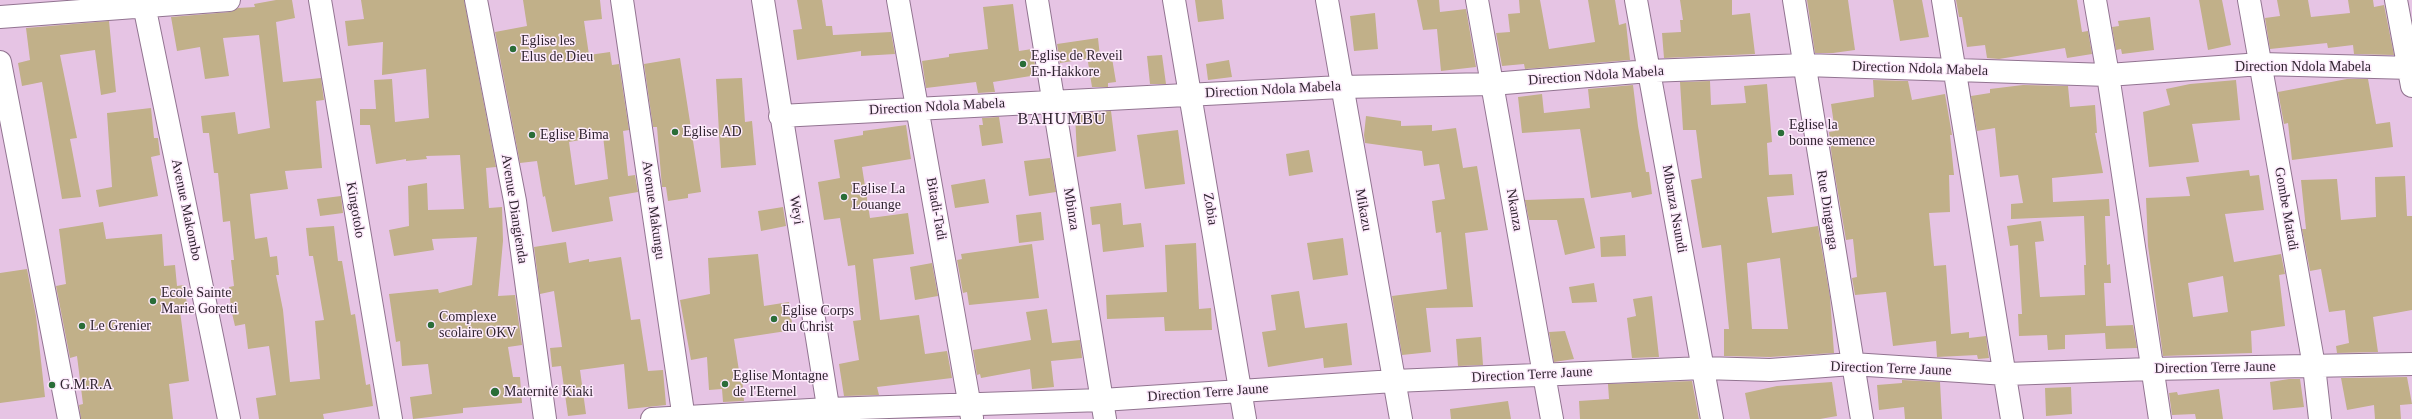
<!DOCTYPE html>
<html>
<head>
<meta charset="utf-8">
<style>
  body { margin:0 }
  canvas { display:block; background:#e6c4e4 }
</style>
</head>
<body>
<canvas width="2412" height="419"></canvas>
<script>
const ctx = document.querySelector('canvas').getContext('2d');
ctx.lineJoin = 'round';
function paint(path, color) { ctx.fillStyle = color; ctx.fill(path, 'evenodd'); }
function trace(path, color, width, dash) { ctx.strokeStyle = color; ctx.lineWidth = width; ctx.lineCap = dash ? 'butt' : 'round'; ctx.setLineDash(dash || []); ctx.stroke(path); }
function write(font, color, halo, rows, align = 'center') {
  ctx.font = font + ' "Times New Roman",serif'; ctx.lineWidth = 3; ctx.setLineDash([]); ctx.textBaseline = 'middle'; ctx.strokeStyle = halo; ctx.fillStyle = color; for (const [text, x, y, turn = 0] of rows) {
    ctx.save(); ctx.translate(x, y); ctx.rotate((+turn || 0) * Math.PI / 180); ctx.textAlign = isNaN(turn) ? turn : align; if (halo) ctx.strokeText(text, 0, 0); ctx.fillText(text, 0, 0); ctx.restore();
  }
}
paint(new Path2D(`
  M276,0H292L295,18L276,22L283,82L321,78L324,100L316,101L322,168L285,171L288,189L250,194L255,239L267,237L270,257L277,256L279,275H276L283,310L290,382L320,379L315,321L324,320L313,256H309L306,228L334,226L338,261H342L351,315L355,314L366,385L370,384L373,406L323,414L324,419H259L256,398L276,395L269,346L248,349L245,324L235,326L231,309L229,287L234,286L231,260H234L230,221L223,222L218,173H214L209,133H203L201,116L235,112L238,134L270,128L259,35L223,38L229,76L205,79L200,47L177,51L171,17L230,12L238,8L255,7L254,4Z
  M361,0H464L496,167L486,168L489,208L502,207L503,241L498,296L515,295L522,345L508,347L513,377H520L522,403L463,408V413L413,419L410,397L432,394L428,364L402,366L400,341L396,342L389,294L438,289L439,293L472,285L477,237L432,239L434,250L394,256L389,230L409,226L408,186L427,183L428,210L464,209L460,155L426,156L427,159L406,161V159L376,164L370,125H360V109H376L374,80L392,79L395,122L429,118L426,69L382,75L383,42L348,46L345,21L364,19Z
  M523,0H600L602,19L584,21L589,55L610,52L612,65L619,64L629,130L623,131L628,176L635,175L638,192L609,197L613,221L552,232L545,196L543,197L537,161L520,163L495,32L527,26ZM603,136L608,179L575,185L569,142Z
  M797,0H822L826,26H832L833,35L891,32L895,54L861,56V51L797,60L793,30L802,29Z
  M1195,0H1222L1224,19L1198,22Z
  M1417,0H1439L1440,12L1466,9L1476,67L1441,71L1437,29L1423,30Z
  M1519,0H1540L1549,49L1595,42L1588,0H1615L1619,25L1626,23L1630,60L1525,69L1524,64L1502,66L1496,33L1510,32L1508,14L1520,13Z
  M1680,0H1732V15L1750,13L1755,54L1664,58L1662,33L1681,32L1680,20H1683Z
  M1807,0H1848L1855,50L1833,53H1815Z
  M1893,0H1922L1929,37L1900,41Z
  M1956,0H2077L2082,32L2088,31L2092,54L2067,58L2065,48L1999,59L1987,58L1985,45L1967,47L1962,17H1959Z
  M2199,0H2222L2231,45L2208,50Z
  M2277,0H2308L2311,17L2350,13L2348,0H2373L2374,7L2384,5L2394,55L2354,54L2353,45L2328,48L2327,43L2270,49L2265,18L2280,16Z
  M1013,4L1019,51L1032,49L1037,75L993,82L995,92L978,93L976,82L926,88L922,61L949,57V54L988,49L983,7Z
  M1375,13L1378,49L1354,51L1350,16Z
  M2150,17L2154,50L2122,54L2121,49L2116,50L2112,27L2119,26L2118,21Z
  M109,21L116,92L101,95L95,50L60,55L77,138L70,139L81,197L62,199L42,82L22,86L18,63L30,60L26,28Z
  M1098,38L1100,57L1060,63L1057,44Z
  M1162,55L1166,84H1150L1147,56Z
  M680,58L701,192L688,194V198L668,201L666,187H662L657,127H653L644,64Z
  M1112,58L1116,82L1108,83V87H1092L1088,62Z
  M1229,60L1232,77L1208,80L1206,64Z
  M742,78L745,122L752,121L756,165L721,168L716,79Z
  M2347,79H2368L2376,124L2390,122L2393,147L2292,160L2288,123L2284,124L2278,92Z
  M1873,80L1908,81L1912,100L1945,94L1952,135H1950L1954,175H1949L1950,212L1929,213L1934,266L1946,265L1951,334L1969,332V338L1986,336L1989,358L1978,359L1977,355L1937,357L1936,341L1893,346L1886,292L1855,295L1852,278L1857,277L1853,239L1846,240L1832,158L1829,132L1835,131L1831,104L1874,97Z
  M2236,80L2240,120L2192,124L2199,162L2149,167L2143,112L2170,105L2166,89L2190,84Z
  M1710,81L1711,105L1746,103L1744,86L1767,84L1772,142L1767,143L1769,175L1792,174L1794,195L1767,197L1772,233L1818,226L1830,297L1834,353L1770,357L1724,356V329H1729L1721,245L1702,248L1691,180L1702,178L1696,130H1683L1680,82ZM1780,258L1788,329H1752L1747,263Z
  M1633,85L1638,126L1646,172H1649L1652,194L1632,198L1631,192L1591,198L1580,129L1522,133L1518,97L1542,94L1544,113L1590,108L1588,89Z
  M2023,85L2068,86L2070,107L2095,105L2097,133H2095L2103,173L2052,178L2053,202L2109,199L2110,216H2105L2107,265L2110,264L2111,283H2104L2106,326L2133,325L2137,348L2106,349L2105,333L2065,335V349L2048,350L2047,335L2019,336L2018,314H2022L2018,245L2010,246L2007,226L2041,221L2044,241L2035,242L2040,297L2085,295L2084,265H2086L2084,216L2011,219V204L2023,203L2018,175L2000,177L1995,128L1977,131L1971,96L1990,93V89Z
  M151,108L154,138H158L160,155L151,157L158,196L99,207L96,190L112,187L107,113Z
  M1111,111L1116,151L1077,157L1075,113Z
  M1366,116L1401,121V126L1432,125V131L1456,128L1463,168L1477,166L1488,230L1465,233L1473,307L1426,308L1431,352L1402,355L1392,296L1447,289L1441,232L1436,233L1432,201L1445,199L1439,164L1424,166L1422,151L1365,143L1364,135Z
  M999,117L1003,143L982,146L979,125H983L982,118Z
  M906,125L911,159L862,167L870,218L908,213L914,254L873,259L880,320L919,315L925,354L947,351L952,378L877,387L879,395L844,396L839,364L859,360L853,321L861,320L855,265L848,266L840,218L824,220L818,182L840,178L834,140L863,135V131Z
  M1178,130L1185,184L1145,189L1137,135Z
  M1309,150L1313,172L1289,176L1286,154Z
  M1050,158L1056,192L1029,196L1024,161Z
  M2249,170L2250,176L2259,175L2264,210L2225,214L2234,262L2281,254L2285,274L2279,275L2285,326L2251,331L2252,353L2163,356L2148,246L2146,198L2190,196L2186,177ZM2223,276L2228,312L2193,317L2188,283Z
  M2405,176L2407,216H2412V310L2373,317L2378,352L2337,353L2336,346L2349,343L2345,310L2329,312L2321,269L2310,271L2302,229H2306L2301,180L2337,179L2341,220L2376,217L2375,177Z
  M985,179L989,203L955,208L951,185Z
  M341,196L343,213L320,216L317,199Z
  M1584,198L1595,248L1565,255L1557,220H1529L1525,200Z
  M1121,203L1123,225L1141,223L1144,247L1103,252L1100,224L1092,225L1090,207Z
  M783,207L786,226L761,231L758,211Z
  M1041,212L1044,240L1019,243L1016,215Z
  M103,222L106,239L162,234L164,266L175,265L177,286L184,285L188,310L180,311L189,381L169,384L173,419H81L79,405L83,404L77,356L70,358L56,286L66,284L59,229Z
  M1625,235L1626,256L1601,257L1600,237Z
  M1343,238L1348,275L1313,280L1307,243Z
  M566,242L569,263L589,259V262L621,257L631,320L640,319L648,371L663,370L666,405L628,409L624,364L580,370L586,414L568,416L561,366L552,367L550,348L562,347L554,291L540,294L534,247Z
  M1196,243L1199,309L1211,308L1212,330L1165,331L1164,317L1107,319L1106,295L1167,292L1165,245Z
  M1032,244L1039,298L969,305L967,292L963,293L957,260L962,259L961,254Z
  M758,254L764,306L789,302L793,330L734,339L740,377H742L744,401L723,402L722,389L709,390L707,357L691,360L680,300L710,294L708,258Z
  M932,263L938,296L915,300L910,267Z
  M27,269L36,316L45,397L0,403V273Z
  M1594,283L1597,302L1572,303L1569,287Z
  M1299,291L1305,328L1347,323L1352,365L1324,368L1323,358L1268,367L1262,332L1276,330L1271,295Z
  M1652,296L1659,357L1632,358L1627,318L1636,316L1633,299Z
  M1047,309L1052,343L1080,340L1082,358L1051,361L1054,387L1032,389L1030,369L981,378L980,374L977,375L973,350L1031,340L1026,312Z
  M1565,331L1574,359L1554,362L1549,332Z
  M1481,337L1483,365L1458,366L1456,339Z
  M2407,377L2412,404L2400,405L2401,419H2375L2374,405L2347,410L2341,378Z
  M2289,379H2300L2304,407L2273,410L2270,382Z
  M1902,380L1940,382L1942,419H1905L1904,407L1879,410L1877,385L1902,383Z
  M1692,381L1699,419H1580L1579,401L1609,399L1608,384Z
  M1832,382L1837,416L1820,419H1750L1745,393L1777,386Z
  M2071,387L2072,414L2046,416L2045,388Z
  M2219,389L2223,419H2196L2195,414L2172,415L2169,393L2177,392L2178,395Z
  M1508,401L1511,419H1451L1450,409Z`), '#c1b089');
const street = new Path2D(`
  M143,0L229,419
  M320,0L391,419
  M476,0L515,201L545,419
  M622,0L684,419
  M763,0L830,419
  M898,0L972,418
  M1037,0L1105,419
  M1174,0L1245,419
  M1327,0L1401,419
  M1477,0L1552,419
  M1636,0L1712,419
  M1794,0L1862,419
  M1943,0L2012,419
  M2095,0L2108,75L2160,419
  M2249,0L2314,366L2320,419
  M2396,0L2412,86
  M0,17L229,0
  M0,62L69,419
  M780,116L1341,87L1492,84L1649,71L1805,65L2108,75L2261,64L2412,68
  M652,419L828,409L1102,400L1394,381L1703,368L1770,370L1852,364L2006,374L2151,369L2412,364`);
trace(street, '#927491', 24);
trace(street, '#fff', 22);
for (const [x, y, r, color] of [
  [513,49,4,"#2a6d38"],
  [1023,64,4,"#2a6d38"],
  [675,132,4,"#2a6d38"],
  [1781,133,4,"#2a6d38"],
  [532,135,4,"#2a6d38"],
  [844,197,4,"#2a6d38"],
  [153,301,4,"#2a6d38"],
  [774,319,4,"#2a6d38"],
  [431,325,4,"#2a6d38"],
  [82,326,4,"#2a6d38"],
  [725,384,4,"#2a6d38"],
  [52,385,4,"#2a6d38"],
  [495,392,5,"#2a6d38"]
]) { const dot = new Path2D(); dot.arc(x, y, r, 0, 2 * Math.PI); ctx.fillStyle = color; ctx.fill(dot); trace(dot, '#fdebfc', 1.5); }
write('14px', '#302430', '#fdebfc', [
  ["Eglise les",521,41],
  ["Elus de Dieu",521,57],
  ["Eglise de Reveil",1031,56],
  ["En-Hakkore",1031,72],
  ["Eglise la",1789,125],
  ["bonne semence",1789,141],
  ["Eglise AD",683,132],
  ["Eglise Bima",540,135],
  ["Eglise La",852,189],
  ["Louange",852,205],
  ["Ecole Sainte",161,293],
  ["Marie Goretti",161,309],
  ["Eglise Corps",782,311],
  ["du Christ",782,327],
  ["Complexe",439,317],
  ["scolaire OKV",439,333],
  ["Le Grenier",90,326],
  ["Eglise Montagne",733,376],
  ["de l'Eternel",733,392],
  ["G.M.R.A",60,385],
  ["Maternité Kiaki",504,392]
], 'left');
write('14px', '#302430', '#fdebfc', [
  ["Direction Ndola Mabela",2303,67],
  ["Direction Ndola Mabela",1920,69,2],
  ["Direction Ndola Mabela",1596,76,-4],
  ["Direction Ndola Mabela",1273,90,-3],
  ["Direction Ndola Mabela",937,107,-3],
  ["Avenue Diangienda",514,209,81],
  ["Bitadi-Tadi",936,209,80],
  ["Mbinza",1071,209,81],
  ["Zobia",1210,209,81],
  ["Mbanza Nsundi",1674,209,80],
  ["Gombe Matadi",2286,209,80],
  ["Avenue Makombo",186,210,78],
  ["Kingotolo",355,210,80],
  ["Avenue Makungu",653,210,82],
  ["Weyi",796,210,81],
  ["Mikazu",1363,210,80],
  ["Nkanza",1514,210,80],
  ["Rue Dinganga",1827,210,81],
  ["Direction Terre Jaune",2215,368,-1],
  ["Direction Terre Jaune",1891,369,2],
  ["Direction Terre Jaune",1532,375,-3],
  ["Direction Terre Jaune",1208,393,-4]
]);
ctx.letterSpacing = '1px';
write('16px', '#302430', '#fdebfc', [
  ["BAHUMBU",1062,120]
]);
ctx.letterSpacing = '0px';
</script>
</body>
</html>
